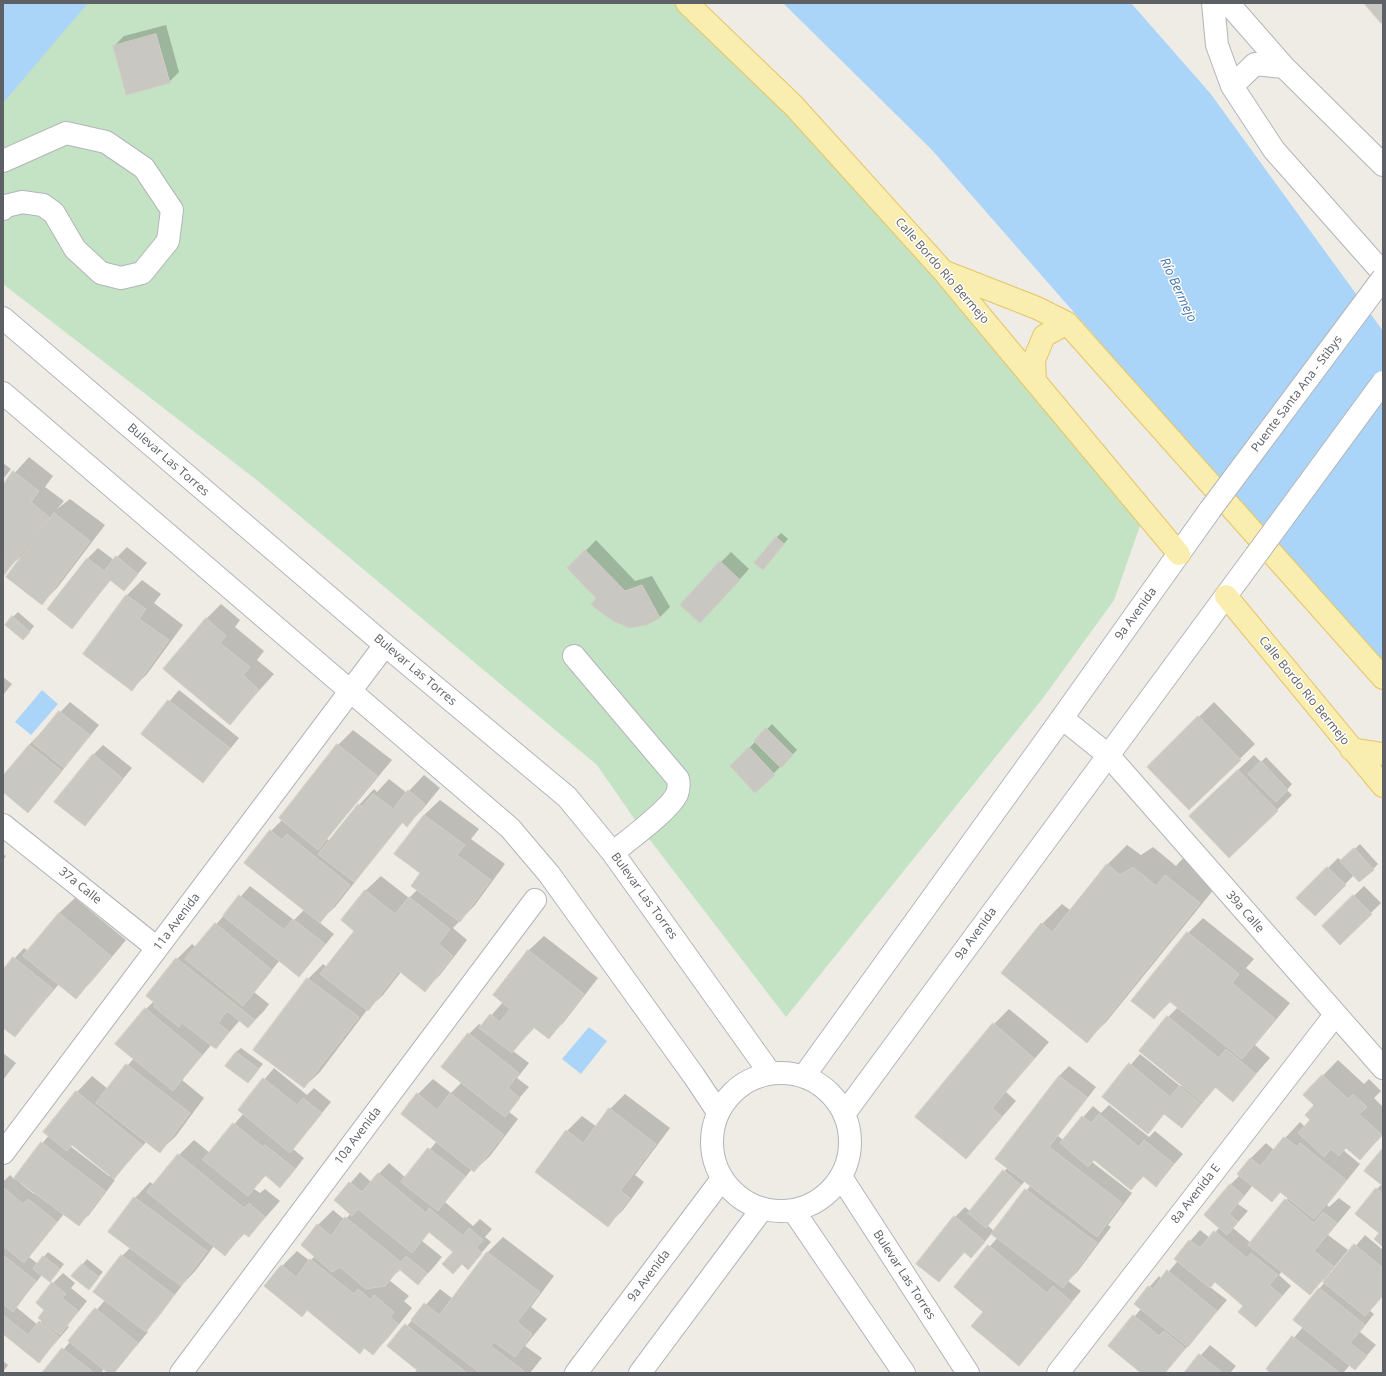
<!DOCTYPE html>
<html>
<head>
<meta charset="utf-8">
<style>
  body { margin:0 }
  #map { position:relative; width:1386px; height:1376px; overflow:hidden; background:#eeece5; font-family:"Open Sans",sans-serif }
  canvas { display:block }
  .frame { position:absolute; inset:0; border:4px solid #5d6064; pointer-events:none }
</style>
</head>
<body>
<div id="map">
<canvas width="1386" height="1376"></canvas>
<div class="frame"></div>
</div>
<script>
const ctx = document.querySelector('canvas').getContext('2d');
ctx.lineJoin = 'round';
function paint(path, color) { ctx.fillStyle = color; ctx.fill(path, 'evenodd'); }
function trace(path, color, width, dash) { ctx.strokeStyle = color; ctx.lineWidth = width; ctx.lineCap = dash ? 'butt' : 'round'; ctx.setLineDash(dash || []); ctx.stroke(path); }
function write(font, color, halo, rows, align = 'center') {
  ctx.font = font + ' "Open Sans",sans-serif'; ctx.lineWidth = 3; ctx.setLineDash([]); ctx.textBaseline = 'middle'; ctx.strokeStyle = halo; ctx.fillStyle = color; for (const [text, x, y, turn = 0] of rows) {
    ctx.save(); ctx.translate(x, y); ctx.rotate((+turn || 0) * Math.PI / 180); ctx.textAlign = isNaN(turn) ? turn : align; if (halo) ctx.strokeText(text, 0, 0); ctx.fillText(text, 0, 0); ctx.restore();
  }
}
paint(new Path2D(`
  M3,3H677L815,139L1142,520L1114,600L1043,698L786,1017L640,827L597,765L258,481L3,284Z`), '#c3e3c4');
paint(new Path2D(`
  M3,3H88L3,103Z
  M783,3H1131L1210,93L1383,331V666L932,150Z
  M42,690L58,704L31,735L15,722Z
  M589,1027L607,1041L581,1074L562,1059Z`), '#abd5f8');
paint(new Path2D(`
  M166,25L179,72L169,82L114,46L124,36Z
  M29,457L53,476L45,487L64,501L57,509L70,499L105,525L57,588L42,603L20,557L3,573V486Z
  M3,463L11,469L3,479Z
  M781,533L788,539L767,564L776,538Z
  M596,540L635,581L652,576L670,607L660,617L597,598L569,568Z
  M127,547L147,563L124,590L111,580L72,627L49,609L88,558L98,548L114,560Z
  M731,552L749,569L710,612L721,562Z
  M142,580L161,594L154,603L183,625L147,674L132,689L84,654L127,595Z
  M221,604L240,620L235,627L264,651L257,660L274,674L230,723L206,619Z
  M18,612L34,626L28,634L13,617Z
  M3,677L12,684L3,695Z
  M179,690L239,738L203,782L142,734Z
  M70,702L99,725L38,801L28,811L3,790V777L29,745Z
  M1214,702L1255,744L1189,809L1148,767Z
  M772,724L797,750L755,792L732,766Z
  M353,730L392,760L327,839L330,841L359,805L374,789L377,792L389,779L407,793L424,775L440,788L422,810L407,825L403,822L335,907L319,922L334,934L309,965L299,975L280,960L254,992L269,1004L264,1011L248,1027L240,1020L216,1048L211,1045L182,1080L204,1098L176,1136L160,1151L147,1141L113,1179L115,1180L89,1215L78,1225L64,1214L29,1257L38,1264L48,1252L64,1264L55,1276L42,1275L16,1307L38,1325L42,1320L53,1283L63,1273L75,1283L71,1288L87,1301L67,1326L69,1327L39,1362L3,1332V1182L10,1175L14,1179L49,1135L44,1132L77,1092L92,1076L108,1089L134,1058L146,1009L154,1001L177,959L192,944L196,947L250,886L294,920L304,910L271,831L282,820L280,818L338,745ZM72,1144L110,1175L109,1176L70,1146ZM21,1181L35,1192L34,1194L20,1183Z
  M103,745L132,768L85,825L93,755Z
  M1254,755L1261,762L1266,757L1292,784L1287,790L1292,795L1277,810L1205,801Z
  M440,800L479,829L471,839L505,864L475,905L453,928L467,940L440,975L425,990L401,972L383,995L367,1010L320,1072L304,1087L308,979L323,964L327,967L356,930L365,891L381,876L409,898L418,889L422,873L396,854L424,815Z
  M1360,844L1378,864L1373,869L1354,875L1315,915L1298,898L1338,858L1342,861Z
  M1127,845L1141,855L1153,847L1176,866L1186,855L1219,883L1107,1021L1087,1041L1002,973L1042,924L1062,904L1070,910L1107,865Z
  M3,854L6,856L3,860Z
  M1364,886L1381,903L1340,943L1323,926Z
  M75,898L126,940L91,982L76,997L59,984L15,1036L3,1026V971L24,948L28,951L59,913Z
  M1203,918L1254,959L1246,968L1290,1003L1255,1045L1270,1058L1233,1100L1216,1087L1182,1127L1165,1113L1148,1132L1104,1096L1140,1054L1180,1086L1182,1085L1168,1017L1178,1007L1171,1001L1154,1018L1188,933Z
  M544,936L598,978L564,1022L549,1037L535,1027L513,1051L529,1063L517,1078L529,1087L508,1111L518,1119L490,1156L474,1171L472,1169L445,1202L473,1226L480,1219L492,1229L485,1237L491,1242L468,1268L454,1252L430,1231L422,1241L442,1257L433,1268L418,1284L401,1269L389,1280L409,1296L404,1301L412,1308L388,1338L373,1354L365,1347L360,1352L308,1309L302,1316L282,1266L297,1251L310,1261L315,1256L302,1245L318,1225L333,1210L345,1220L351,1213L336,1200L360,1172L371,1182L389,1163L406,1178L437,1141L418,1094L433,1079L451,1093L462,1082L469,1034L479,1024L482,1026L503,1002L528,951Z
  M1009,1009L1049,1042L1006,1092L1016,1101L966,1158L994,1024Z
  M241,1048L263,1064L248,1082L236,1052Z
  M3,1053L16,1063L3,1080Z
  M1338,1060L1364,1084L1369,1079L1381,1091L1374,1098L1383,1107V1135L1360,1158L1347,1147L1343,1150L1360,1164L1327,1205L1329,1207L1339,1198L1351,1207L1328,1235L1348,1250L1325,1278L1310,1294L1282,1271L1279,1275L1291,1286L1256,1326L1244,1306L1215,1282L1210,1287L1227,1300L1165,1373H1142L1109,1346L1141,1309L1135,1304L1159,1276L1162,1279L1178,1261L1175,1258L1200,1230L1210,1238L1220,1227L1230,1185L1240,1175L1239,1174L1251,1158L1266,1143L1274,1150L1300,1122L1305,1127L1311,1120L1316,1105L1304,1095ZM1253,1185L1272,1201L1281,1192L1288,1198L1251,1243L1233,1228L1248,1211L1238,1204Z
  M1069,1066L1096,1087L1058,1136L1063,1140L1093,1106L1101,1113L1109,1105L1149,1137L1155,1131L1183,1154L1156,1185L1144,1176L1131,1189L1094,1159L1092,1162L1132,1193L1108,1225L1111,1227L1078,1271L1068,1281L1081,1291L1019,1364L984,1312L955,1287L998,1237L992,1233L981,1246L965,1252L939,1281L955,1217L965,1207L971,1212L1008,1167L1059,1076ZM1025,1181L1031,1185L994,1231L987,1225Z
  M274,1068L307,1095L314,1088L331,1102L293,1149L304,1158L290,1176L280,1186L266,1175L254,1189L260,1193L265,1189L280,1201L249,1236L245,1233L225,1254L214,1246L196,1270L183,1284L156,1320L146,1330L148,1332L114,1373H110L104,1369L101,1373H44L105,1300L122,1256L131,1247L110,1232L135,1198L150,1182L154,1185L179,1155L194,1140L210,1153L243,1114L239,1110Z
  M625,1094L670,1128L635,1175L644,1182L623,1210L608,1225L567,1131L582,1116L597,1127L610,1109Z
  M1383,1149V1245L1380,1233L1377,1189L1382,1184Z
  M1365,1235L1383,1250V1296L1370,1311L1374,1314L1360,1332L1376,1345L1355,1369L1350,1365L1343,1373H1273L1268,1369L1303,1327L1319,1289Z
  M503,1237L554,1276L531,1307L547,1319L525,1346L542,1358L530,1373H416L419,1370L389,1346L440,1289L453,1299L488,1252Z
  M87,1259L103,1272L93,1283L73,1276Z
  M1210,1345L1236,1366L1230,1373H1185Z
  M3,1361L8,1365L3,1372Z`), '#0003');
const building = new Path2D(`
  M1364,3H1383V22L1381,23Z
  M156,34L170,83L126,95L113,46Z
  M13,471L39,491L31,502L49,517L4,575L3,485Z
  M54,513L90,541L42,605L6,577Z
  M776,537L784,544L763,570L754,563Z
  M585,550L625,591L642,585L660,618L646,625L630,628L613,621L591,605L596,598L567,568Z
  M116,556L138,574L124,591L110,580L72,629L47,609L87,558L104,571Z
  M720,561L740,580L700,623L680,605Z
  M126,595L146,609L139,619L169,640L132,691L83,654Z
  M12,616L30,632L23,640L5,625Z
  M206,618L226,636L220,643L250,667L243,675L259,690L230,725L163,669Z
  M168,700L230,748L203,783L141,734Z
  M59,711L90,735L64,768L33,743Z
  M1198,716L1241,760L1189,810L1147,767Z
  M766,728L793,755L781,768L754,741Z
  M337,744L377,776L318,850L279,818Z
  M29,745L62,771L28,813L3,792V776Z
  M749,747L775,775L755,793L730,766Z
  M93,754L123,779L85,826L54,802Z
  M1261,761L1288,790L1276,802L1248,774Z
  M1238,770L1278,811L1229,858L1189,816Z
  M408,790L425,804L407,827L402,822L354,882L318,854L358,804L362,807L373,794L393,809Z
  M424,815L465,845L457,855L491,880L460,922L411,886L420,873L394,854Z
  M270,830L282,840L287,834L350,885L320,923L244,863Z
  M1354,848L1374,870L1359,882L1340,861Z
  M1107,864L1120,875L1133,867L1156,886L1165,875L1200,903L1087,1043L1001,973L1041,923L1052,932Z
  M1327,867L1346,885L1315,916L1296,898Z
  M365,890L395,914L409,897L450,929L439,944L453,956L425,992L399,971L368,1011L320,974L354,931L341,920Z
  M239,895L284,930L293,919L325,944L299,977L223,916Z
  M1353,895L1372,914L1340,945L1322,926Z
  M59,913L111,956L76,999L23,956Z
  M215,923L272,970L243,1006L185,959Z
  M1187,932L1239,974L1232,983L1275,1019L1242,1059L1169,1001L1154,1019L1131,1001Z
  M528,950L584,994L549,1039L533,1027L512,1053L479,1028L490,1014L500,1022L510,1009L493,995Z
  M13,957L53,989L15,1037L3,1028V970Z
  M176,958L255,1020L248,1028L227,1011L218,1023L229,1032L216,1049L182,1023L179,1027L154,1007L155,1003L146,996Z
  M307,978L359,1017L304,1088L253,1050Z
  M145,1008L202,1055L173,1091L115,1044Z
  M1167,1016L1219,1058L1226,1049L1256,1074L1233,1102L1215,1087L1202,1102L1139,1051Z
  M993,1023L1034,1058L992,1108L1002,1117L966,1159L915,1117Z
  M468,1033L519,1073L508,1088L520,1098L505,1117L441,1067Z
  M236,1052L259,1069L248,1083L225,1066Z
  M1129,1063L1170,1097L1179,1086L1201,1104L1182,1128L1164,1114L1148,1134L1102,1097Z
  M126,1064L190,1113L160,1153L96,1103Z
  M1322,1075L1348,1099L1353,1094L1367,1107L1359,1114L1382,1135L1360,1160L1346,1148L1339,1156L1331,1149L1324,1157L1298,1133L1310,1120L1305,1115L1314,1105L1303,1095Z
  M1059,1076L1087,1097L1049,1147L1122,1203L1097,1237L995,1159Z
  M263,1078L297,1105L303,1098L322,1113L290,1153L238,1110Z
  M76,1091L142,1145L114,1179L72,1145L67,1151L43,1132Z
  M417,1093L437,1110L450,1093L504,1135L474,1172L401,1114Z
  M609,1108L656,1144L620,1191L630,1198L608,1227L535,1172L566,1130L583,1143Z
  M1099,1114L1139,1147L1144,1140L1174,1164L1156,1187L1143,1176L1131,1190L1094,1160L1088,1167L1060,1143L1082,1116L1091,1123Z
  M233,1123L263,1147L265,1145L295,1169L280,1188L265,1175L248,1196L203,1160Z
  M1284,1137L1297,1147L1300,1143L1346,1180L1314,1219L1280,1192L1272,1202L1237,1174L1250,1158L1260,1166Z
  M41,1142L105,1191L79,1226L14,1178Z
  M428,1148L465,1176L438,1211L401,1182Z
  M1383,1148V1186L1364,1171Z
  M178,1154L244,1208L249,1203L265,1217L249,1237L243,1233L225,1256L147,1192Z
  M1003,1170L1021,1185L986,1228L968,1213Z
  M378,1173L426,1213L429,1208L463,1236L469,1228L483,1240L476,1248L482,1253L468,1270L462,1264L453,1274L442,1264L453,1252L429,1232L412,1253L358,1209L352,1216L334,1200L349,1182L362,1192Z
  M1230,1184L1244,1196L1229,1214L1238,1222L1227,1235L1204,1215Z
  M3,1187L23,1204L28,1199L57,1222L24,1263L3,1246Z
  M1376,1188L1383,1194V1247L1374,1239L1379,1233L1355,1214Z
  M1025,1189L1097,1243L1063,1288L991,1234Z
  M134,1197L207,1251L181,1286L108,1232Z
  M1285,1199L1314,1223L1323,1212L1337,1223L1314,1251L1333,1266L1310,1295L1248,1245Z
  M954,1216L985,1242L971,1258L964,1252L939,1282L916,1264Z
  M345,1217L401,1262L406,1256L427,1273L418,1285L399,1269L385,1286L366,1289L340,1267L332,1272L301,1245L317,1224L331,1236Z
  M1214,1231L1247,1258L1251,1253L1278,1275L1269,1285L1282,1296L1256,1327L1238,1312L1243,1306L1215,1282L1210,1288L1174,1259L1189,1240L1200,1248Z
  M1354,1244L1383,1268V1295L1365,1316L1323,1282Z
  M988,1245L1047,1293L1053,1286L1072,1302L1019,1366L971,1326L983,1312L954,1287Z
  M487,1252L540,1292L517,1322L532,1334L515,1357L494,1342L491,1346L526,1373H480L411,1320L424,1303L439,1315Z
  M3,1255L36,1281L13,1312L3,1304Z
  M121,1255L174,1295L146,1332L93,1292Z
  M43,1256L60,1269L50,1282L33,1269Z
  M310,1259L354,1294L358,1289L371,1300L374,1295L394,1312L390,1317L398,1324L373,1355L364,1348L360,1354L307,1310L302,1317L264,1286L281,1265L296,1277Z
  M82,1264L99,1277L89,1290L71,1276Z
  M1167,1270L1217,1311L1188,1347L1134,1304L1148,1286L1153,1289Z
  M52,1282L66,1294L62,1298L78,1311L60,1335L38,1318L44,1310L36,1303Z
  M1319,1288L1365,1325L1350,1343L1367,1356L1355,1370L1293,1320Z
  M95,1308L138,1343L114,1373H108L68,1341Z
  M3,1315L28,1335L39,1321L59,1337L39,1363L3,1334Z
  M1133,1315L1159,1336L1164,1331L1185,1348L1165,1373H1141L1108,1346Z
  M405,1324L467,1373H415L417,1370L387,1346Z
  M1292,1336L1340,1373H1271L1266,1369Z
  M62,1348L94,1373H42Z
  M1199,1354L1223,1373H1184Z`);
paint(building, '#c9c7c2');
trace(building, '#d2cec4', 1);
const minor = new Path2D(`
  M1213,3L1217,45L1232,86L1274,150L1383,273
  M1228,3L1284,67L1383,165
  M1232,86L1255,64L1284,67
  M3,161L66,133L106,142L144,168L172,210L168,241L142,273L121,278L101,273L75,249L54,213L43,205L22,202L6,206L3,209
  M3,318L385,645L567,797L613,853L770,1073
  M3,393L510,828L549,874L694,1076L718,1112
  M574,656L678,779C679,784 679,789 677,794C669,811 629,839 613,853
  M1062,718L1210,510
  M3,825L157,948
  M712 1142a69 69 0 1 1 138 0a69 69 0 1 1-138 0Z
  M804,1076L1062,718L1108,755L1383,1068
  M844,1114L1256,555
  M3,1153L385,645
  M841,1177L968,1373
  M793,1210L904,1373
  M181,1373L535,900
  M576,1373L722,1179
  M640,1373L762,1209
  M1058,1373L1335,1015`);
const major = new Path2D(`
  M687,3L794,106L944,272L1179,554
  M945,272L1037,308L1067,323L1383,678
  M1035,380L1034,360L1044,336L1067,323
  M1226,596L1383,786
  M1351,749L1383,754`);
trace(minor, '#b2b5b9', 24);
trace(major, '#e6c566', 24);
trace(minor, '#fff', 22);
trace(major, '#f9eeaf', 22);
const minorBridge = new Path2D(`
  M1210,510L1383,278
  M1256,555L1383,382`);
trace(minorBridge, '#b2b5b9', 24, []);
trace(minorBridge, '#fff', 22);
write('12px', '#5d6064', '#fff', [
  ["Calle Bordo Río Bermejo",942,271,49],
  ["Puente Santa Ana - Stibys",1297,394,-53],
  ["Bulevar Las Torres",168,460,41],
  ["9a Avenida",1136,614,-54],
  ["Bulevar Las Torres",415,670,40],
  ["Calle Bordo Río Bermejo",1304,691,51],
  ["37a Calle",80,886,39],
  ["Bulevar Las Torres",644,896,54],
  ["39a Calle",1245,912,49],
  ["11a Avenida",177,922,-53],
  ["9a Avenida",976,934,-54],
  ["10a Avenida",358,1136,-53],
  ["8a Avenida E",1196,1194,-52],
  ["Bulevar Las Torres",904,1275,57],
  ["9a Avenida",649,1276,-53]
]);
write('italic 13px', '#4976a9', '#fff', [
  ["Río Bermejo",1178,290,65]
]);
</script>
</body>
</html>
